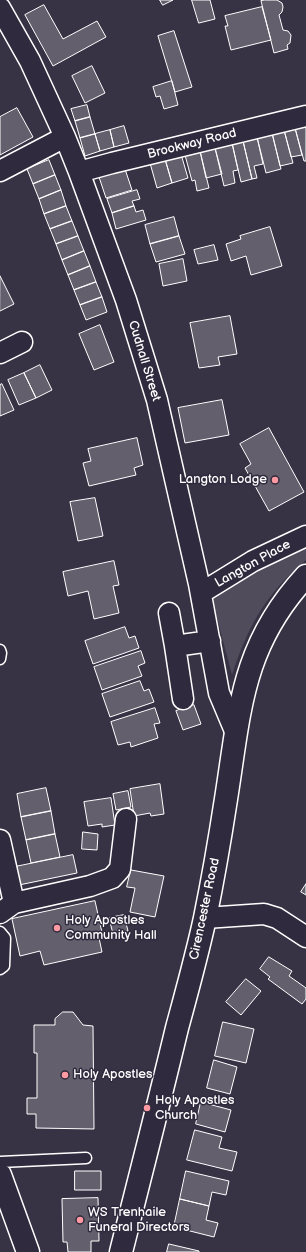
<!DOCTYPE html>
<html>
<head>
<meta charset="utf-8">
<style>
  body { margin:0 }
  canvas { display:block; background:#373345 }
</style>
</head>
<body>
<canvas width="306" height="1252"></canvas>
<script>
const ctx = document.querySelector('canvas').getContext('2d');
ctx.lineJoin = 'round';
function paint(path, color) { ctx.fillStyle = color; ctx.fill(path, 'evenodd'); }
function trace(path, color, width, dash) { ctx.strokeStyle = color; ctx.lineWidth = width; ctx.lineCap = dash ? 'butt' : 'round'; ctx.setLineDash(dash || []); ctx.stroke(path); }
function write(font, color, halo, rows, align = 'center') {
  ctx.font = font + ' "Balsamiq Sans",sans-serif'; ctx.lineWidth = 3; ctx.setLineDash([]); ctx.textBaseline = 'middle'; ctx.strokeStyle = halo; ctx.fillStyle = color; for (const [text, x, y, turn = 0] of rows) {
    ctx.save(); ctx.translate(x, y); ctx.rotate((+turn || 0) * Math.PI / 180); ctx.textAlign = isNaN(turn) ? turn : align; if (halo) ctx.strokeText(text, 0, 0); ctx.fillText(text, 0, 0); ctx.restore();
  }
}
paint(new Path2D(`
  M306,543V560C266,593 248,626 232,675L212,599L232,583Z`), '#514c5c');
const building = new Path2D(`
  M160,0H173L163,5Z
  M192,0H210L215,19L199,23Z
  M265,0H277L282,3L283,7L282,12L279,15L283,30L288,31L291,35L290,43L287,45L288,49L274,53L261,1Z
  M44,5L63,39L97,21L106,37L53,66L25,15Z
  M262,7L271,40L231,50L225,26H228L225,16Z
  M174,31L192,87L175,92L158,36Z
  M92,66L105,93L85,103L72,76Z
  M172,81L178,105L164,109L160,96L156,97L153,87Z
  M87,105L90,117L75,121L71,109Z
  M17,108L33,137L0,155V117Z
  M90,117L95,134L80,138L75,121Z
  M306,125V161H304L295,128Z
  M124,126L129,143L114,147L110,130Z
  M295,128L302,155L291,157L284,130Z
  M110,130L114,147L100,151L95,134Z
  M284,130L293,163L280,166L272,133Z
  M272,133L281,169L266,173L257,137Z
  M95,134L100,151L85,156L80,138Z
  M257,137L263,164L254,166L257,178L252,179L243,141Z
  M243,141L252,179L241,182L232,143Z
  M232,143L238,170L233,171L235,183L224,186L215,148Z
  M215,148L222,174L206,178L200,151Z
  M200,151L209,188L197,191L195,180L192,181L185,155Z
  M181,154L188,178L172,183L165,159Z
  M165,159L172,183L157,188L150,163Z
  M49,160L55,175L33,184L27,169Z
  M124,166L132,190L106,198L98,174Z
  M55,175L61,190L39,199L33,184Z
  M61,190L66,206L44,214L39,199Z
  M137,190L140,199L132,201L134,206L112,213L107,199Z
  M66,206L72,221L50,229L44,214Z
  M134,206L136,212L143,210L146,220L116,229L112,213Z
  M174,217L179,236L150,244L145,225Z
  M72,221L78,236L56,244L50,229Z
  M270,227L282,266L251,275L246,256L231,261L226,244L241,239L240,236Z
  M78,236L84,251L62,260L56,244Z
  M179,236L185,254L156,262L150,244Z
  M214,245L218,260L198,264L194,250Z
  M84,251L90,266L68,275L62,260Z
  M183,259L187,281L163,286L159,264Z
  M90,266L96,282L74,290L68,275Z
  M0,276L14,304L0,311Z
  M96,282L102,297L80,305L74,290Z
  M102,297L107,312L86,320L80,305Z
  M230,316L237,354L218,357L220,365L199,368L190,323Z
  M100,325L114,362L94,370L79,334Z
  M40,365L52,390L36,398L24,373Z
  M24,373L36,398L19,405L8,380Z
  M2,384L14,410L0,416V385Z
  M222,400L229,435L185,443L178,408Z
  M269,428L304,492L269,511L245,468L251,464L240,444Z
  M137,438L143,465L134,468L136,475L89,486L83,463L91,461L88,449Z
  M95,498L103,536L78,541L70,502Z
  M114,561L119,585L113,586L119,613L94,619L88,591L68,596L63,572Z
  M125,627L129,638L135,636L139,648L93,664L85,641Z
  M141,651L145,663L138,666L142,676L102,690L94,667Z
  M140,681L144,691L149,689L154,702L110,717L102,694Z
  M194,705L201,724L183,730L176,711Z
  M155,708L160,723L154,724L158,738L131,747L130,742L118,745L111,722Z
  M160,784L164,814L151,816L150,813L134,816L130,789Z
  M46,788L51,811L21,817L17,794Z
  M128,791L131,807L116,810L113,794Z
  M111,798L115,825L102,827V824L88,826L84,802Z
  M51,811L55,834L26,840L21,817Z
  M83,832L98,834L97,850L82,849Z
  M55,834L60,857L31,863L26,840Z
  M73,855L77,873L14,886L10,868Z
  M131,870L164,876L155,917L130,912L135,888L127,887Z
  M306,884V895L301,892Z
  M95,901L103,937L99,938L102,952L44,965L40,951L20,956L12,919Z
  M124,915L128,931L113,934L109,918Z
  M269,957L292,971L289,976L306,988V999L302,1004L268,979L270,977L260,969Z
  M246,979L261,991L241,1015L226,1002Z
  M63,1012H73L83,1025L93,1026L94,1129L36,1128V1114H27V1098H37V1053H34V1025H55V1019Z
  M223,1022L254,1029L246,1063L215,1056Z
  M214,1060L237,1067L230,1094L207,1088Z
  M201,1102L231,1110L225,1132L196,1124Z
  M195,1130L222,1137L219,1148L237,1152L232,1171L187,1160Z
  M75,1171H101V1190H75Z
  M186,1171L229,1181L226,1195L212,1192L209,1206L180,1199Z
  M98,1198L99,1241H91V1252H68L67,1242H63L62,1199Z
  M180,1199L209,1206L206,1220L218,1223L214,1237L174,1227Z
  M169,1244L199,1251V1252H167Z`);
paint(building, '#635f6d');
trace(building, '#fff', 1);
const service = new Path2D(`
  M0,650L1,653L0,659
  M0,932L5,938L4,966L0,969
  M0,1162L86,1158`);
const minor = new Path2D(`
  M0,8L30,61L65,137L79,172L126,300L157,400L199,584L219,693L235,731
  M0,171L65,137
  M79,172L112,163L306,116
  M0,353L22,342
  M201,593L253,561L306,536
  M169,613L175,646
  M183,699L175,646L210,641
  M0,840L14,903
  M0,913L14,903L90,886L112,878L120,869L126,819
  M205,918L264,914L277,918L306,937`);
const primary = new Path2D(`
  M121,1252C140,1177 159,1103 177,1028C187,991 197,955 205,918C213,879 220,838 226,799C240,711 241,646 306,576`);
const trunk = new Path2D(`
  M0,1175L28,1252`);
trace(service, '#fff', 13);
trace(minor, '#fff', 23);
trace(primary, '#fff', 25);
trace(trunk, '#fff', 25);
trace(service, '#2f2a3d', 10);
trace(minor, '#2f2a3d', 20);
trace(primary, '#2f2a3d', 22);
trace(trunk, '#2f2a3d', 22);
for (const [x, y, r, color] of [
  [275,480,4,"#ff9aa2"],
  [57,928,4,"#ff9aa2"],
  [65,1075,4,"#ff9aa2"],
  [147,1108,4,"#ff9aa2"],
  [80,1220,4,"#ff9aa2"]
]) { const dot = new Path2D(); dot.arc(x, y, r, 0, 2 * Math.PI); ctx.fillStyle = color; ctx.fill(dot); trace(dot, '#2f2a3d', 1.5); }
write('13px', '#fff', '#2f2a3d', [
  ["Brookway Road",192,144,-14],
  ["Cudnall Street",144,361,73],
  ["Langton Place",253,564,-29],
  ["Cirencester Road",205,909,-78]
]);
write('13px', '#fff', '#2f2a3d', [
  ["Langton Lodge",267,480,"right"],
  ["Holy Apostles",65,921],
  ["Community Hall",65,936],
  ["Holy Apostles",73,1075],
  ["Holy Apostles",155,1101],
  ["Church",155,1116],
  ["WS Trenhaile",88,1213],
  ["Funeral Directors",88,1228]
], 'left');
</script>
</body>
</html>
